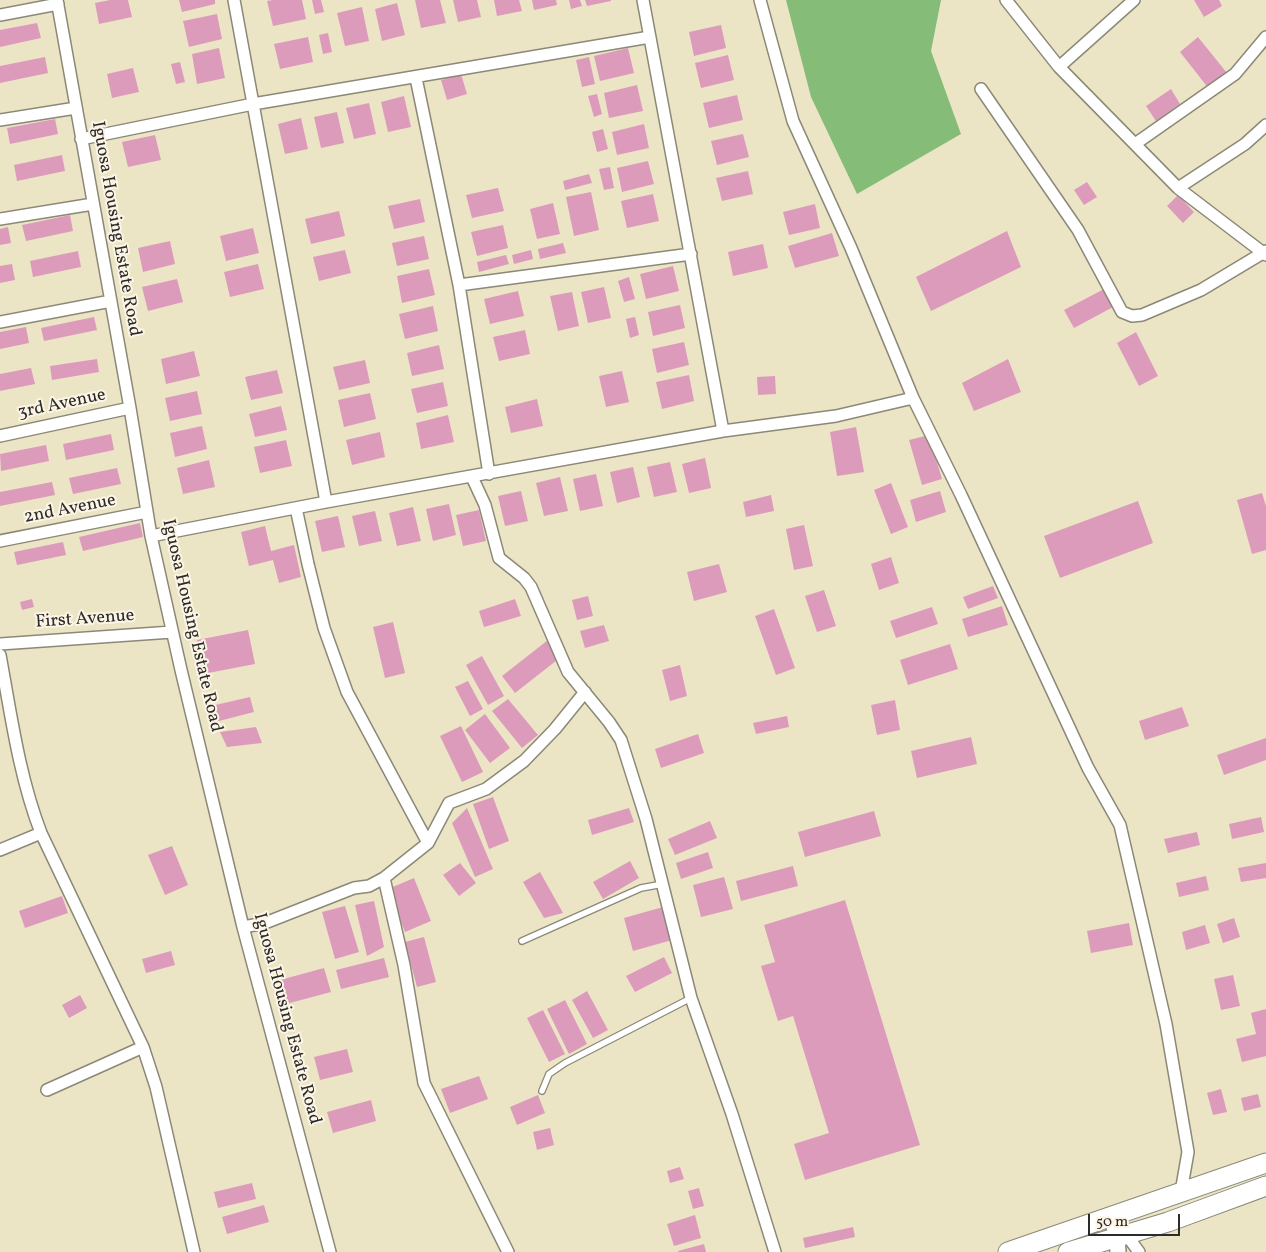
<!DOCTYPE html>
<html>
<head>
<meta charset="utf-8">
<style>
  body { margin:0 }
  #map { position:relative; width:1266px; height:1252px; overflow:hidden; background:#ebe5c6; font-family:Vollkorn,serif }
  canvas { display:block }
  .scale { position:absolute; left:1088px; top:1214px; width:92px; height:22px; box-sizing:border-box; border:2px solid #2b2b2b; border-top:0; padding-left:6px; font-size:15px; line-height:18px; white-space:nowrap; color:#2b2b2b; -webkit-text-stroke:4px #fcf5e5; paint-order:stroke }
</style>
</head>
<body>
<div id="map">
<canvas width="1266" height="1252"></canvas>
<div class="scale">50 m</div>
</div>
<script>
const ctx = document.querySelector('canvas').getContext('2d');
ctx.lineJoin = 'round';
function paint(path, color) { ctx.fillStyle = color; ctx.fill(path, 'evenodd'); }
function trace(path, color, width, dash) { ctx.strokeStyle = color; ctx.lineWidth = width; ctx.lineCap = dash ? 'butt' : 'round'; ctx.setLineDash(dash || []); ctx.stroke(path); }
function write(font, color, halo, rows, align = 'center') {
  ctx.font = font + ' Vollkorn,serif'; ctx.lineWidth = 4; ctx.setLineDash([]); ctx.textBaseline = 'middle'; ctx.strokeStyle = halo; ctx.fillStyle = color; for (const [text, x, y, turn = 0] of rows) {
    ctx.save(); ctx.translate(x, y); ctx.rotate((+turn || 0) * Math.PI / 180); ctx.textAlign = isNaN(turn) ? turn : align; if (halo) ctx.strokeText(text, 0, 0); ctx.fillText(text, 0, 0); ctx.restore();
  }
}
paint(new Path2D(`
  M786,0H941L931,51L961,134L857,194L811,97Z`), '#85bc78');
paint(new Path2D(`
  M110,0H128L132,17L99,24L95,3Z
  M179,0H215V4L182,12Z
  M273,0H302L306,19L273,26L267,1Z
  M312,0H321L324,12L315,14Z
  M415,0H440L446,23L421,28Z
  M453,0H477L481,17L458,22Z
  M494,0H519L522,11L497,16Z
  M532,0H556L557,5L534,10Z
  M569,0H580L582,6L571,9Z
  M585,0H611V1L587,6Z
  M1194,0H1219L1222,6L1204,17Z
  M397,3L405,35L382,41L375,9Z
  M362,7L369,41L345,46L337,13Z
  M217,14L222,39L189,47L183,21Z
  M37,23L41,38L0,47V30Z
  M721,25L726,48L694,56L689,32Z
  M328,33L332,52L323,54L319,35Z
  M308,37L313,62L280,69L274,44Z
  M1198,37L1227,73L1209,89L1180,52Z
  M219,48L225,78L197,84L192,54Z
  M628,48L634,73L600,81L594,56Z
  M728,55L734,80L701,88L695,63Z
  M45,57L48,73L0,83V66Z
  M589,57L595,84L582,87L576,60Z
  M180,62L185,82L176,84L171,64Z
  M133,68L139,92L112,98L107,74Z
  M461,74L467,94L447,100L441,80Z
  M637,85L643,111L609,118L604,93Z
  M1171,89L1180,104L1156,121L1146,106Z
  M597,94L602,114L594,117L588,96Z
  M737,95L743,120L709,128L703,103Z
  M404,96L411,127L388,132L381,102Z
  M369,103L376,134L354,139L346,108Z
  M337,112L344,143L321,148L314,117Z
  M301,118L308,149L285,154L278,124Z
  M55,119L58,134L10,144L7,128Z
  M644,124L649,148L617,155L612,132Z
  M603,129L608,149L597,152L592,132Z
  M743,134L749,157L717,165L711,141Z
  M155,135L161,160L128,167L122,142Z
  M62,155L65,171L17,181L14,165Z
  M648,161L654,184L622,192L617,168Z
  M610,167L614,188L604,190L599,169Z
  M748,171L753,194L722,201L716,178Z
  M589,174L592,183L565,190L563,181Z
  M1087,182L1097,197L1084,205L1074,190Z
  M498,188L504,211L472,218L466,195Z
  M591,192L599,230L574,236L566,197Z
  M653,194L659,221L627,228L621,201Z
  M1178,195L1194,212L1183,223L1167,206Z
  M420,199L425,222L394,229L388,206Z
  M553,203L560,234L537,239L530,209Z
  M815,204L820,228L789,235L783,212Z
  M339,211L345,236L311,244L305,219Z
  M70,215L73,231L26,241L22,225Z
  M503,225L508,248L477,256L471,232Z
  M8,227L11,243L0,245V229Z
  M253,228L259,253L226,261L220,236Z
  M1007,231L1021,267L931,311L916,277Z
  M832,233L839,256L795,268L788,246Z
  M424,236L429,259L397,266L392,243Z
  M170,241L175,264L143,272L138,248Z
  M563,243L566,253L540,259L538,249Z
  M763,244L768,268L733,276L728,252Z
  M345,250L351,273L319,281L313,257Z
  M531,250L533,259L514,264L512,255Z
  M78,251L81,267L33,277L30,261Z
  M506,255L509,264L479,272L477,262Z
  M12,264L15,280L0,283V266Z
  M258,264L264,289L230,297L224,272Z
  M673,266L679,291L646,299L640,274Z
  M429,269L435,295L402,303L397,276Z
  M629,277L635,299L624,302L618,281Z
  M177,279L183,302L148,311L142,287Z
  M604,287L611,318L588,323L581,292Z
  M1106,288L1115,306L1074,328L1064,310Z
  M518,291L524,316L490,324L484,299Z
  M572,292L579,326L558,331L550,296Z
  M680,305L685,328L653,336L648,312Z
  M433,306L438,331L405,339L399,314Z
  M94,317L97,330L44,341L41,328Z
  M635,317L639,335L630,338L626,319Z
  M26,327L29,343L0,349V332Z
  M525,330L530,354L499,361L493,337Z
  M1136,332L1158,376L1139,386L1117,343Z
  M684,342L689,365L657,373L652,349Z
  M439,345L444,369L412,376L407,353Z
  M194,351L200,376L166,384L161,359Z
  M97,359L99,372L52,380L50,366Z
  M1008,359L1021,392L974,411L962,383Z
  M365,360L370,383L339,390L333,367Z
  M31,368L35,384L0,391V374Z
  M277,370L283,393L251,400L245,377Z
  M622,371L629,402L606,407L599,376Z
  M689,375L694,401L662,409L656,382Z
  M775,376L776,394L758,395L757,377Z
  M443,382L448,406L417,413L411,389Z
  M197,391L202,414L170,421L165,398Z
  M370,393L376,419L344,427L338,400Z
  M537,399L543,426L511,433L505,407Z
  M281,406L287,430L255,437L249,414Z
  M448,415L454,442L421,449L416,423Z
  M202,426L207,449L175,457L170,433Z
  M856,427L864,472L837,476L830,432Z
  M380,432L385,457L352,465L346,440Z
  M111,434L114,450L66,460L63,444Z
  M929,435L942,479L922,485L909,440Z
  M286,440L292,466L260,473L254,447Z
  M46,445L49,461L1,471L0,454Z
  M705,458L711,488L689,493L682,464Z
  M209,460L215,487L183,494L177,468Z
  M670,462L677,492L654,497L647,467Z
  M633,467L640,497L617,503L610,472Z
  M117,468L121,484L73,494L69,478Z
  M596,474L603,506L580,511L573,479Z
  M560,477L568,511L544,516L536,483Z
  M52,482L55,495L0,506V492Z
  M891,483L908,527L891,534L874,490Z
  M521,491L528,521L505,526L498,496Z
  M940,491L946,512L916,522L910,500Z
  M1262,493L1266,506V550L1252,554L1237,500Z
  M771,495L774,511L746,517L743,502Z
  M1138,501L1153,543L1060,578L1044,536Z
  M449,504L456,535L433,541L426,509Z
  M413,507L421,541L397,546L389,513Z
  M479,510L486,541L463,546L456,515Z
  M375,511L382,541L359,546L352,516Z
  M338,516L345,547L322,552L315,521Z
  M140,523L143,537L83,551L79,537Z
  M804,525L813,566L794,570L786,529Z
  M265,526L271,551L294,545L301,577L279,583L273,560L249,566L241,532Z
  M63,542L66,555L17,565L14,552Z
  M891,557L899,583L879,590L871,564Z
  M719,564L727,592L694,601L687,572Z
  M993,586L998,598L968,609L963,597Z
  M824,590L836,626L817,632L805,596Z
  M588,596L593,616L577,620L572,600Z
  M32,599L34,607L22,610L20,602Z
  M515,599L521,616L484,627L479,611Z
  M1002,606L1008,625L968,637L962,619Z
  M932,607L938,624L896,638L890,621Z
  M774,609L795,668L776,675L755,616Z
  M393,622L405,673L385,678L373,627Z
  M604,625L609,641L585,648L580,631Z
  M248,630L255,664L203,674L197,640Z
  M548,640L561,657L515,693L502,676Z
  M950,644L958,669L908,685L900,660Z
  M482,656L504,696L488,705L466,665Z
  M680,665L687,696L670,701L662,670Z
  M468,681L483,709L470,716L455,687Z
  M250,697L254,712L215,722L211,706Z
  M508,699L538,735L522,748L492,711Z
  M895,700L900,730L877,735L871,705Z
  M1182,707L1189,726L1145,740L1139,721Z
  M485,714L510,748L490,763L465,730Z
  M787,716L789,727L756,734L753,723Z
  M461,726L483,772L462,782L440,736Z
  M256,727L262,743L227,747L220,732Z
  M698,734L704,753L661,768L655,749Z
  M971,737L977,764L917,778L911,751Z
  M1266,738V760L1224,775L1217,755Z
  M493,797L509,841L489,849L473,804Z
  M467,808L493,869L475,877L452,823Z
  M629,808L634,822L592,835L588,820Z
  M874,811L881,836L805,857L798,832Z
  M1261,817L1264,832L1232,839L1229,824Z
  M710,821L717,838L675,855L668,839Z
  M1197,832L1200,845L1168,853L1164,839Z
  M172,846L188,885L165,895L148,855Z
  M708,852L713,868L681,879L676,863Z
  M630,861L639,878L603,899L593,882Z
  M460,863L476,883L459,896L443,875Z
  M1266,863V878L1241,882L1238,868Z
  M793,866L798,886L741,901L736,881Z
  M540,872L563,913L544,918L523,882Z
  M1206,876L1209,890L1179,897L1176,883Z
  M724,877L733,909L701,917L693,885Z
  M414,878L431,921L405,932L388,889Z
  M62,896L68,913L25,928L19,911Z
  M845,900L920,1145L805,1180L794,1144L829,1133L793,1016L778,1021L761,966L775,962L764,925Z
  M374,901L384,947L367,956L355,905Z
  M345,906L359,952L335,959L322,912Z
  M663,907L672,940L633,951L624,918Z
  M1234,918L1240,937L1223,943L1217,924Z
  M1129,923L1133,945L1091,953L1087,931Z
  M1205,925L1210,943L1186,950L1182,932Z
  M424,937L436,982L417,987L405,942Z
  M171,951L175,965L146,973L142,959Z
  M664,957L672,973L635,992L626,976Z
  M384,958L389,977L341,989L336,970Z
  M324,968L331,992L286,1004L280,980Z
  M1233,975L1240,1006L1221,1010L1214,979Z
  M587,991L608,1030L593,1038L572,1000Z
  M80,995L87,1008L69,1018L62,1005Z
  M565,1000L587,1044L569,1054L547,1009Z
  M1266,1009V1056L1242,1062L1236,1039L1256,1034L1251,1013Z
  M543,1010L565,1054L549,1062L527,1018Z
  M347,1049L353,1072L320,1080L314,1057Z
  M479,1076L488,1099L450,1113L441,1089Z
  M1221,1089L1227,1112L1213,1115L1207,1093Z
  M1258,1094L1261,1107L1244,1111L1241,1098Z
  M538,1095L545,1113L517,1125L510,1107Z
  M371,1100L376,1121L333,1133L327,1112Z
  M550,1128L554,1145L537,1150L533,1132Z
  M680,1167L684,1179L670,1183L667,1171Z
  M252,1183L256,1199L218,1208L214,1192Z
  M699,1188L704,1206L693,1209L688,1191Z
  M264,1205L269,1222L227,1234L222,1217Z
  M695,1215L701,1238L674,1246L667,1224Z
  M853,1227L855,1237L805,1248L803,1238Z
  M704,1244L706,1252H678V1251Z`), '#dd9bbc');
const service = new Path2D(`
  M522,941L641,888L663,884
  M542,1091L549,1074L565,1063L691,998`);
const minor = new Path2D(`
  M57,0L130,408L151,536L181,670L243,927L330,1252
  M234,0L326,502
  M643,0L723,431
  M760,0L793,121L851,248L913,398L961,495L1088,768L1120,825L1166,1024L1188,1152L1181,1192
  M1006,0L1059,67L1178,188L1266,255
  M0,15L58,4
  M1059,67L1134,0
  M416,78L459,285L489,474
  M981,89L1078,230L1122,312L1132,316L1142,315L1201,290L1266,251
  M0,120L76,108
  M81,139L253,104L650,37
  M1135,144L1235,74L1266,37
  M1178,188L1245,144L1266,125
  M0,219L93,204
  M459,285L691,254
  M0,322L111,301
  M0,436L130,408
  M472,477L485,505L499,558L524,578L531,587L568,672L609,722L621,740L646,819L691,998L732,1114L775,1252
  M296,508L308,564L324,628L347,692L428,843
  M151,536L326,502L723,431L836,416L913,398
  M0,541L147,512
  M0,644L172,632
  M0,655C11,715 19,776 41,833L143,1047L156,1087L194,1252
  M0,850L41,833
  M384,878L404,965L424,1083L508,1252
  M243,927L265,923L354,888L369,886L384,878L428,843L449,803L486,789L524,761L555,729L585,692
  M47,1090L143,1047
  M1126,1234L1139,1252`);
const tertiary = new Path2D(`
  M1111,1216L1117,1237L1118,1252`);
const trunk = new Path2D(`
  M1008,1252L1266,1163
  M1068,1252L1168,1222L1266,1186`);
trace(service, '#8b8878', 8);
trace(minor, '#8b8878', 14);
trace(tertiary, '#8b8878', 18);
trace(trunk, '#8b8878', 21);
trace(service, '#fff', 5.5);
trace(minor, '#fff', 11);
trace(tertiary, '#fff', 15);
trace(trunk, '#fff', 19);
write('18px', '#2b2b2b', '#fcf5e5', [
  ["Iguosa Housing Estate Road",115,229,80],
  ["3rd Avenue",62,405,-12],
  ["2nd Avenue",70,510,-11],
  ["First Avenue",85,620,-4],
  ["Iguosa Housing Estate Road",191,626,77],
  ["Iguosa Housing Estate Road",286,1019,75]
]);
</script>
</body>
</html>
